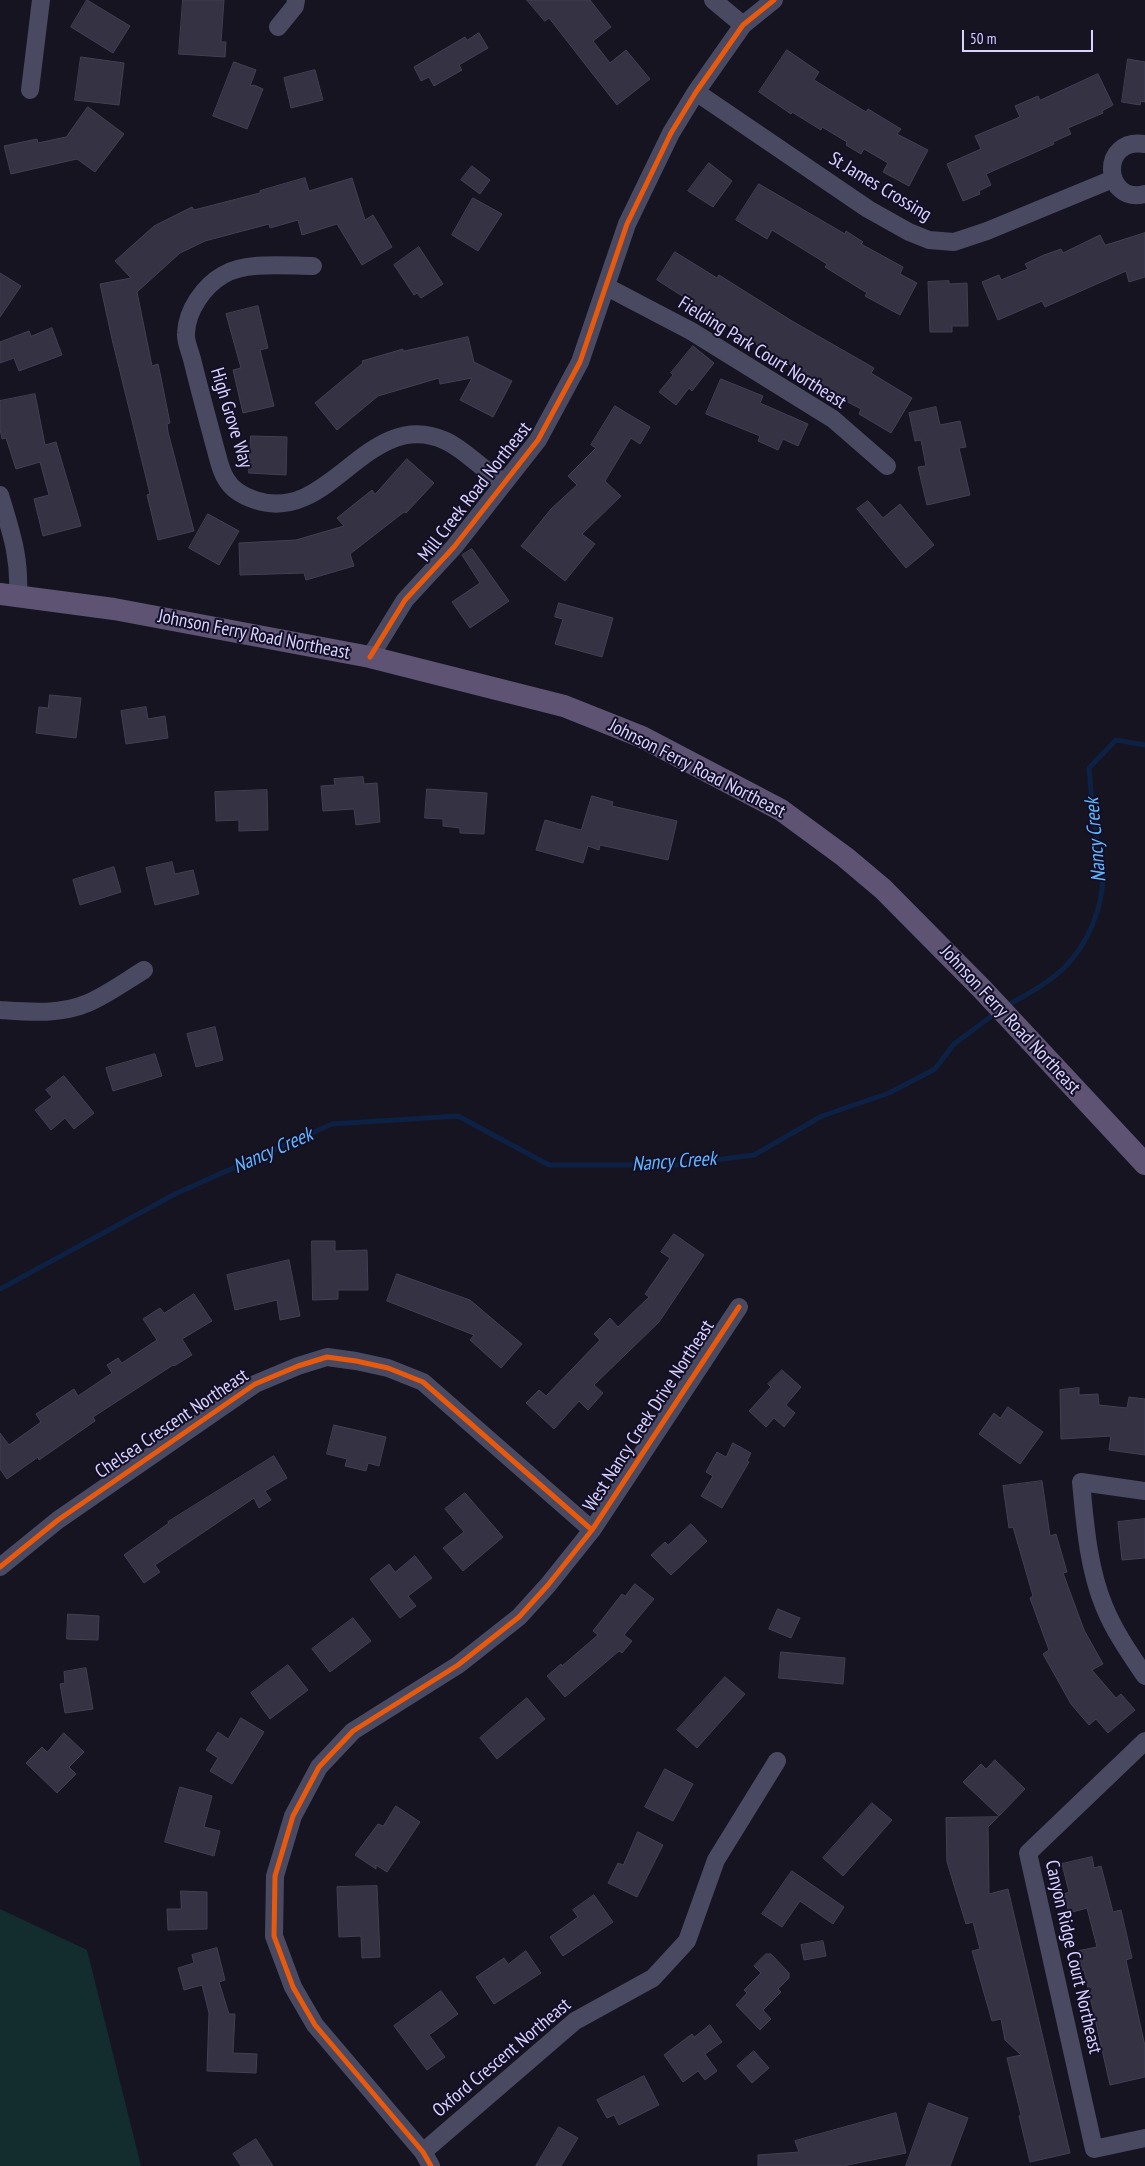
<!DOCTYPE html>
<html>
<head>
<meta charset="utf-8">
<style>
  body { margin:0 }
  #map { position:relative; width:1145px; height:2166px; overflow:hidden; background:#161421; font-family:"PT Sans Narrow",sans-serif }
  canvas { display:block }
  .scale { position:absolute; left:962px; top:30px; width:131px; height:22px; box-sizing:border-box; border:2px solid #d9d4ff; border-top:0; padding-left:6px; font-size:15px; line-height:18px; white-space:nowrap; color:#d9d4ff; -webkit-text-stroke:4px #130f26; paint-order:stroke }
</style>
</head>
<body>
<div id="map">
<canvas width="1145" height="2166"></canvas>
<div class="scale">50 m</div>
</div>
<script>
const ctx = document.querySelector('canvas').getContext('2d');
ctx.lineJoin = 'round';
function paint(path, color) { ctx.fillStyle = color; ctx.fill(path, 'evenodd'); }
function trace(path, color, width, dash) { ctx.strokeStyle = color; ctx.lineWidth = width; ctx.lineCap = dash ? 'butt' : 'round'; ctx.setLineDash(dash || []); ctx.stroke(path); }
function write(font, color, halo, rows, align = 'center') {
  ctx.font = font + ' "PT Sans Narrow",sans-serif'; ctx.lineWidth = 4; ctx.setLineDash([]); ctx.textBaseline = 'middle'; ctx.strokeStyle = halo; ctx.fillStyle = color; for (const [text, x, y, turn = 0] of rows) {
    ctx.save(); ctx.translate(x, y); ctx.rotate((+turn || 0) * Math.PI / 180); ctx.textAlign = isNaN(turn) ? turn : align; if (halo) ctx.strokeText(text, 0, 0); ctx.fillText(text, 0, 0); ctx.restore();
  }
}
paint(new Path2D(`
  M0,1909L87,1950L141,2166H0Z`), '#132c2d');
trace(new Path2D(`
  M1006,1006C1026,995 1047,984 1064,968C1088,944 1103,908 1103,874C1103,863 1098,851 1097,840C1093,816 1091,792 1089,768L1116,740L1145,745
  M0,1289L175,1194L332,1124L458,1116L549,1165H676L754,1155L822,1116L889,1093L935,1069L954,1044L997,1012`), '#0d2144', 5);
const building = new Path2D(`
  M87,0L130,26L113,53L71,27Z
  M183,0H224L221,42H226L225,57L179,54Z
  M527,0H590L611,27L593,41L610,63L626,50L650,79L617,105L549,18L545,21Z
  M479,33L488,48L459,65L462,70L434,86L429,77L421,81L414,67L465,37L467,40Z
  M787,50L819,72L814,80L866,112L868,109L901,129L897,134L928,150L909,186L883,172L888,163L864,149L861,154L846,145L847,142L822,127L821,130L792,112L791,114L759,92Z
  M81,57L124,63L119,105L75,100Z
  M1128,59L1145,62V102L1141,101L1140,105L1122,102Z
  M234,62L256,70L250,86L254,85L263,89L247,129L213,116Z
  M315,70L323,100L291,108L284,78Z
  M1098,74L1113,105L1102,111L1103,113L1068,128L1071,134L1053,142L1054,144L986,174L991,185L979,191L980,194L963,201L947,164L981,149L975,136L1020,117L1015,106L1038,96L1040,100Z
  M88,107L124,134L95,172L77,159L11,174L4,146L37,139L38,143L66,137Z
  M709,163L732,181L713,207L688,191Z
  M472,166L490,180L480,194L461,180Z
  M305,178L309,191L352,178L365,220L373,215L392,247L362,265L337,224L302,235L298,220L270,228L269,224L205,241L180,253L137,292L152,366L158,364L161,378L170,423L167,424L168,432L194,531L158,540L147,495L150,494L112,339L100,284L131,278L115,261L154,226L192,207L194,210L260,193V191Z
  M759,184L845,234L846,231L863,242L861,244L903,267L900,274L917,283L900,315L865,296L867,293L825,267L827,264L772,230L767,239L736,220Z
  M473,198L502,214L478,251L452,235Z
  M1145,233V277L1129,282L1126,271L1045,307L1042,301L998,320L982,282L999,275L1001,280L1028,269L1025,264L1044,255L1061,249L1063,253L1100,235L1105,245Z
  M419,247L443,284L421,298L417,293L414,295L394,265Z
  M675,252L717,278L719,275L792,321L874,368L871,373L912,398L891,433L859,414L861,409L821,388L823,384L741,335V330L739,332L657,280Z
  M0,273L21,286L0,317Z
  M949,281V284L967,283L968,326H952V332H930L928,282Z
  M258,306L268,348L260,350L274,406L243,413L233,370L241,368L226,314Z
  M52,328L62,355L19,371L14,358L0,363V342L29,331L31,336Z
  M468,337L474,362L512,381L493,417L460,400L472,378L440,384L439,378L378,396L337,430L315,403L363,363L362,361L403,349V351Z
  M693,346L714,363L692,391L689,388L676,405L659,392L673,375L671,373Z
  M721,379L763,396L760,403L808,424L798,446L783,439L778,450L758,441L760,436L706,414Z
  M35,394L45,445L56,442L81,526L43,536L34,499L49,495L40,462L16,469L6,438L2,439L0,429V401Z
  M615,406L650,427L640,444L631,438L605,481L621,496L582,534L595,544L565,581L521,546L551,509L577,485L568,476L596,448L591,445Z
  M936,407L940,425L960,421L966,447L959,448L970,495L927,505L918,467L926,466L921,440L915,441L909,413Z
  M251,436L287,437L286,475L249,473Z
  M407,459L434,483L406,513L404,512L350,554L354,566L306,580L304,573L240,575L239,543L296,540L344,526L337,518L372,490L375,494Z
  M868,501L883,518L900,504L934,545L906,568L857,509Z
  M208,514L239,531L219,565L189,548Z
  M472,549L509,601L470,628L452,602L480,583L462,555Z
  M559,603L613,618L602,657L555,644L563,619L555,617Z
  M50,695L81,698L76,738L36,733L39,707L48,708Z
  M146,707L148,719L165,716L168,738L126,744L121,711Z
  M363,777L364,784L377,783L380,822L356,825L354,809L323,811L321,786L335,785L334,779Z
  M427,789L487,793L484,834L460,833V828L443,826V819L425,818Z
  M267,790L268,830L239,831V820L216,821L215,792Z
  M592,796L613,802L612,806L677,821L668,860L600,845L599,850L588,846L583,863L536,850L545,820L581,830Z
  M172,862L175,874L193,870L199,894L155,905L146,868Z
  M114,867L121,892L80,905L73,880Z
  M215,1027L223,1060L196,1067L187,1034Z
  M155,1054L162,1076L113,1091L106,1068Z
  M64,1076L94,1113L74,1129L65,1118L51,1130L35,1110L52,1097L46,1090Z
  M674,1234L704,1255L659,1322L594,1385L603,1393L588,1410L579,1401L554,1429L526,1403L539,1390L546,1396L600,1340L594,1334L610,1318L618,1327L649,1297L645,1294L670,1258L661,1252Z
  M312,1241H335V1251L367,1250L368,1290H338V1299L313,1300Z
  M289,1260L300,1316L280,1320L277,1300L235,1310L227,1275Z
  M397,1274L470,1300L522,1344L501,1368L470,1340L474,1335L387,1301Z
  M194,1294L212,1321L182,1339L192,1355L174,1366L173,1365L93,1417L95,1421L39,1460L38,1457L7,1479L0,1469V1433L9,1445L41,1422L36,1414L74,1389L78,1396L112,1373L107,1365L118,1358L122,1363L157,1340L143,1319L160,1308L164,1313Z
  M782,1370L801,1387L786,1405L795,1413L784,1427L774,1418L766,1427L749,1411L771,1387L768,1384Z
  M1079,1388V1395L1098,1394L1099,1405L1127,1408L1129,1397L1145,1399V1455L1109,1450L1111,1436L1061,1439L1060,1390Z
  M1008,1407L1043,1432L1020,1464L979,1434L994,1413L1000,1418Z
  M334,1425L386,1437L379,1466L368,1463L366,1471L345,1466L347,1459L327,1454Z
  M733,1443L751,1453L747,1461L749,1462L722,1508L701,1496L713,1476L706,1472L717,1452L726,1457Z
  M274,1456L287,1478L265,1491L271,1500L259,1508L254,1498L155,1565L160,1572L144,1583L124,1555L169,1523L168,1522Z
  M1042,1481L1050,1536L1056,1534L1067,1572L1063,1573L1084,1630L1103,1664L1092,1670L1116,1698L1121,1694L1135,1710L1108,1733L1096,1719L1089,1725L1071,1704L1043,1654L1049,1650L1030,1598L1033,1596L1013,1527L1009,1528L1003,1486Z
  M465,1493L503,1537L463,1571L443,1548L464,1532L445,1509Z
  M1145,1519V1558L1122,1560L1118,1522Z
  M691,1524L707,1541L671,1575L651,1555L665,1542L668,1545Z
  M415,1556L432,1578L408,1596L416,1606L400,1618L370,1579L389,1564L395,1572Z
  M635,1584L654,1599L624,1635L632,1641L622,1653L619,1651L565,1697L547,1676L561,1664L562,1666L598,1635L593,1631L622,1594L625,1596Z
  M778,1609L800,1618L791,1638L769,1629Z
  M68,1614L99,1616L98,1640L67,1639Z
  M353,1618L371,1641L330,1672L312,1649Z
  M781,1652L845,1658L843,1684L779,1678Z
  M288,1665L308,1690L270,1719L251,1693Z
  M86,1668L93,1709L65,1713L60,1684L65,1683L64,1672Z
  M725,1677L745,1694L697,1748L677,1730Z
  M527,1698L545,1719L497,1759L480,1738Z
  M241,1718L264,1732L232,1784L210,1771L218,1758L206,1750L218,1732L228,1739Z
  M64,1733L84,1752L69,1767L76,1774L57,1793L26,1763L42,1747L47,1752Z
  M995,1760L1025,1789L999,1816L963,1782L981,1764L986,1769Z
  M665,1769L693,1784L673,1821L645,1807Z
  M180,1787L212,1796L204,1827L220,1831L214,1856L165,1842Z
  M872,1803L892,1820L843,1876L823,1858Z
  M396,1806L420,1822L387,1872L376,1865V1869L355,1855L378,1824L383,1826Z
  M998,1817L988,1827L989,1894L1008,1889L1070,2153L1030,2162L1019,2116L1021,2115L1007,2058L1021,2055L1005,2040L1001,2019L992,2021L972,1951L980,1949L973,1922L966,1924L947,1862L946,1818Z
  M638,1832L663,1845L637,1897L608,1883L618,1863L623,1865Z
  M1092,1857L1094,1868L1101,1866L1113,1912L1121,1910L1132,1958L1126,1960L1145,2046V2077L1110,2085L1084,1970H1081L1077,1951L1097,1947L1087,1908L1069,1913L1064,1894L1069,1892L1062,1864Z
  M792,1871L844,1907L833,1924L800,1901L782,1927L762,1914Z
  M377,1886L380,1957L362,1958L361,1936L339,1937L337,1887Z
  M181,1891L207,1892V1929L168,1930L167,1909H181Z
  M594,1895L613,1922L563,1956L550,1937L578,1917L573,1910Z
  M823,1941L826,1956L804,1960L801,1945Z
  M217,1948L225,1980L219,1982L229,2014H235L233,2053L257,2054L256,2073L207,2071L209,2013L202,1985L184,1990L178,1968L194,1963L192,1955Z
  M526,1951L541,1973L494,2004L476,1977L504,1958L508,1964Z
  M766,1954H771L789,1973V1978L778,1989L781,1992L763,2010L771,2019L760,2030L736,2005L747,1993L744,1990L761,1973L754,1966Z
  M441,1991L458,2014L429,2035L445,2057L427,2070L394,2026Z
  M710,2025L722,2042L705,2054L717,2071L705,2080L698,2071L683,2082L664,2055L692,2034L694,2037Z
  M754,2051L769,2068L752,2083L737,2066Z
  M644,2076L659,2105L619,2125L614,2115L607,2118L597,2100Z
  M929,2103L968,2118L950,2166H906Z
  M896,2113L906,2153L843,2166H758V2155L799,2152L795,2141Z
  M559,2127L578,2138L561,2166H536Z
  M256,2139L273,2166H241L233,2154Z`);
paint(building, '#343243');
trace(building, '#433f54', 1);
trace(new Path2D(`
  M713,0L743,25
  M278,27L295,6L296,0
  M30,90L41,0
  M696,92L868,209L909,232L929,240L954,242L987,231L1113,179
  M1145,144C1098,137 1104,205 1145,194
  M313,266C288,266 245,261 223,275C204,286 187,310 186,333C185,341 190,351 192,359C199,388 207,417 215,447C218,457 220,470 226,479C232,490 243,496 255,500C331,526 367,405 446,441C467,451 483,471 504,482
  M607,287L691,331L833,419L887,466
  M0,495C11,532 20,556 18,596
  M370,657L405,600L454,547L538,440L580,362L627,224L671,133L696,92L743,25L774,0
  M0,1010C29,1012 60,1015 88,1003C107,995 126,981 144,970
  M1145,1491L1081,1482C1085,1523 1088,1567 1104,1606C1114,1631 1130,1654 1145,1676
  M0,1567L58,1520L255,1384L298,1366L327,1357L356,1361L388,1368L423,1382L592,1530
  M1145,1741L1028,1853L1094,2149L1145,2138
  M423,2152L575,2021L653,1978L687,1941L716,1860L777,1761
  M431,2166L423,2152L315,2025L293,1987L274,1936L275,1876L293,1816L319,1767L353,1731L458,1665L519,1617L548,1585L592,1530L739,1307`), '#4a4962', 18);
trace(new Path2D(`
  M0,594L114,609L370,657L564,706L642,737L781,810L845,857L883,889L982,989L1145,1164`), '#5e5373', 22);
trace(new Path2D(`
  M370,657L405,600L454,547L538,440L580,362L627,224L671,133L696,92L743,25L774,0
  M0,1567L58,1520L255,1384L298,1366L327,1357L356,1361L388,1368L423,1382L592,1530
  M431,2166L423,2152L315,2025L293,1987L274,1936L275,1876L293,1816L319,1767L353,1731L458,1665L519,1617L548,1585L592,1530L739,1307`), '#e8590c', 5);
write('19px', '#d9d4ff', '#130f26', [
  ["St James Crossing",880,187,31],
  ["Fielding Park Court Northeast",762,353,32],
  ["High Grove Way",231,418,73],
  ["Mill Creek Road Northeast",475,492,-52],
  ["Johnson Ferry Road Northeast",254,635,11],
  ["Johnson Ferry Road Northeast",697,769,27],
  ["Johnson Ferry Road Northeast",1010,1020,47],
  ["West Nancy Creek Drive Northeast",649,1416,-57],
  ["Chelsea Crescent Northeast",172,1424,-34],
  ["Canyon Ridge Court Northeast",1073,1957,77],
  ["Oxford Crescent Northeast",502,2058,-40]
]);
write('italic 20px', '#62b6ff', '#130f26', [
  ["Nancy Creek",1096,840,-95],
  ["Nancy Creek",273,1151,-24],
  ["Nancy Creek",674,1162,-4]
]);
</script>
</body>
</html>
